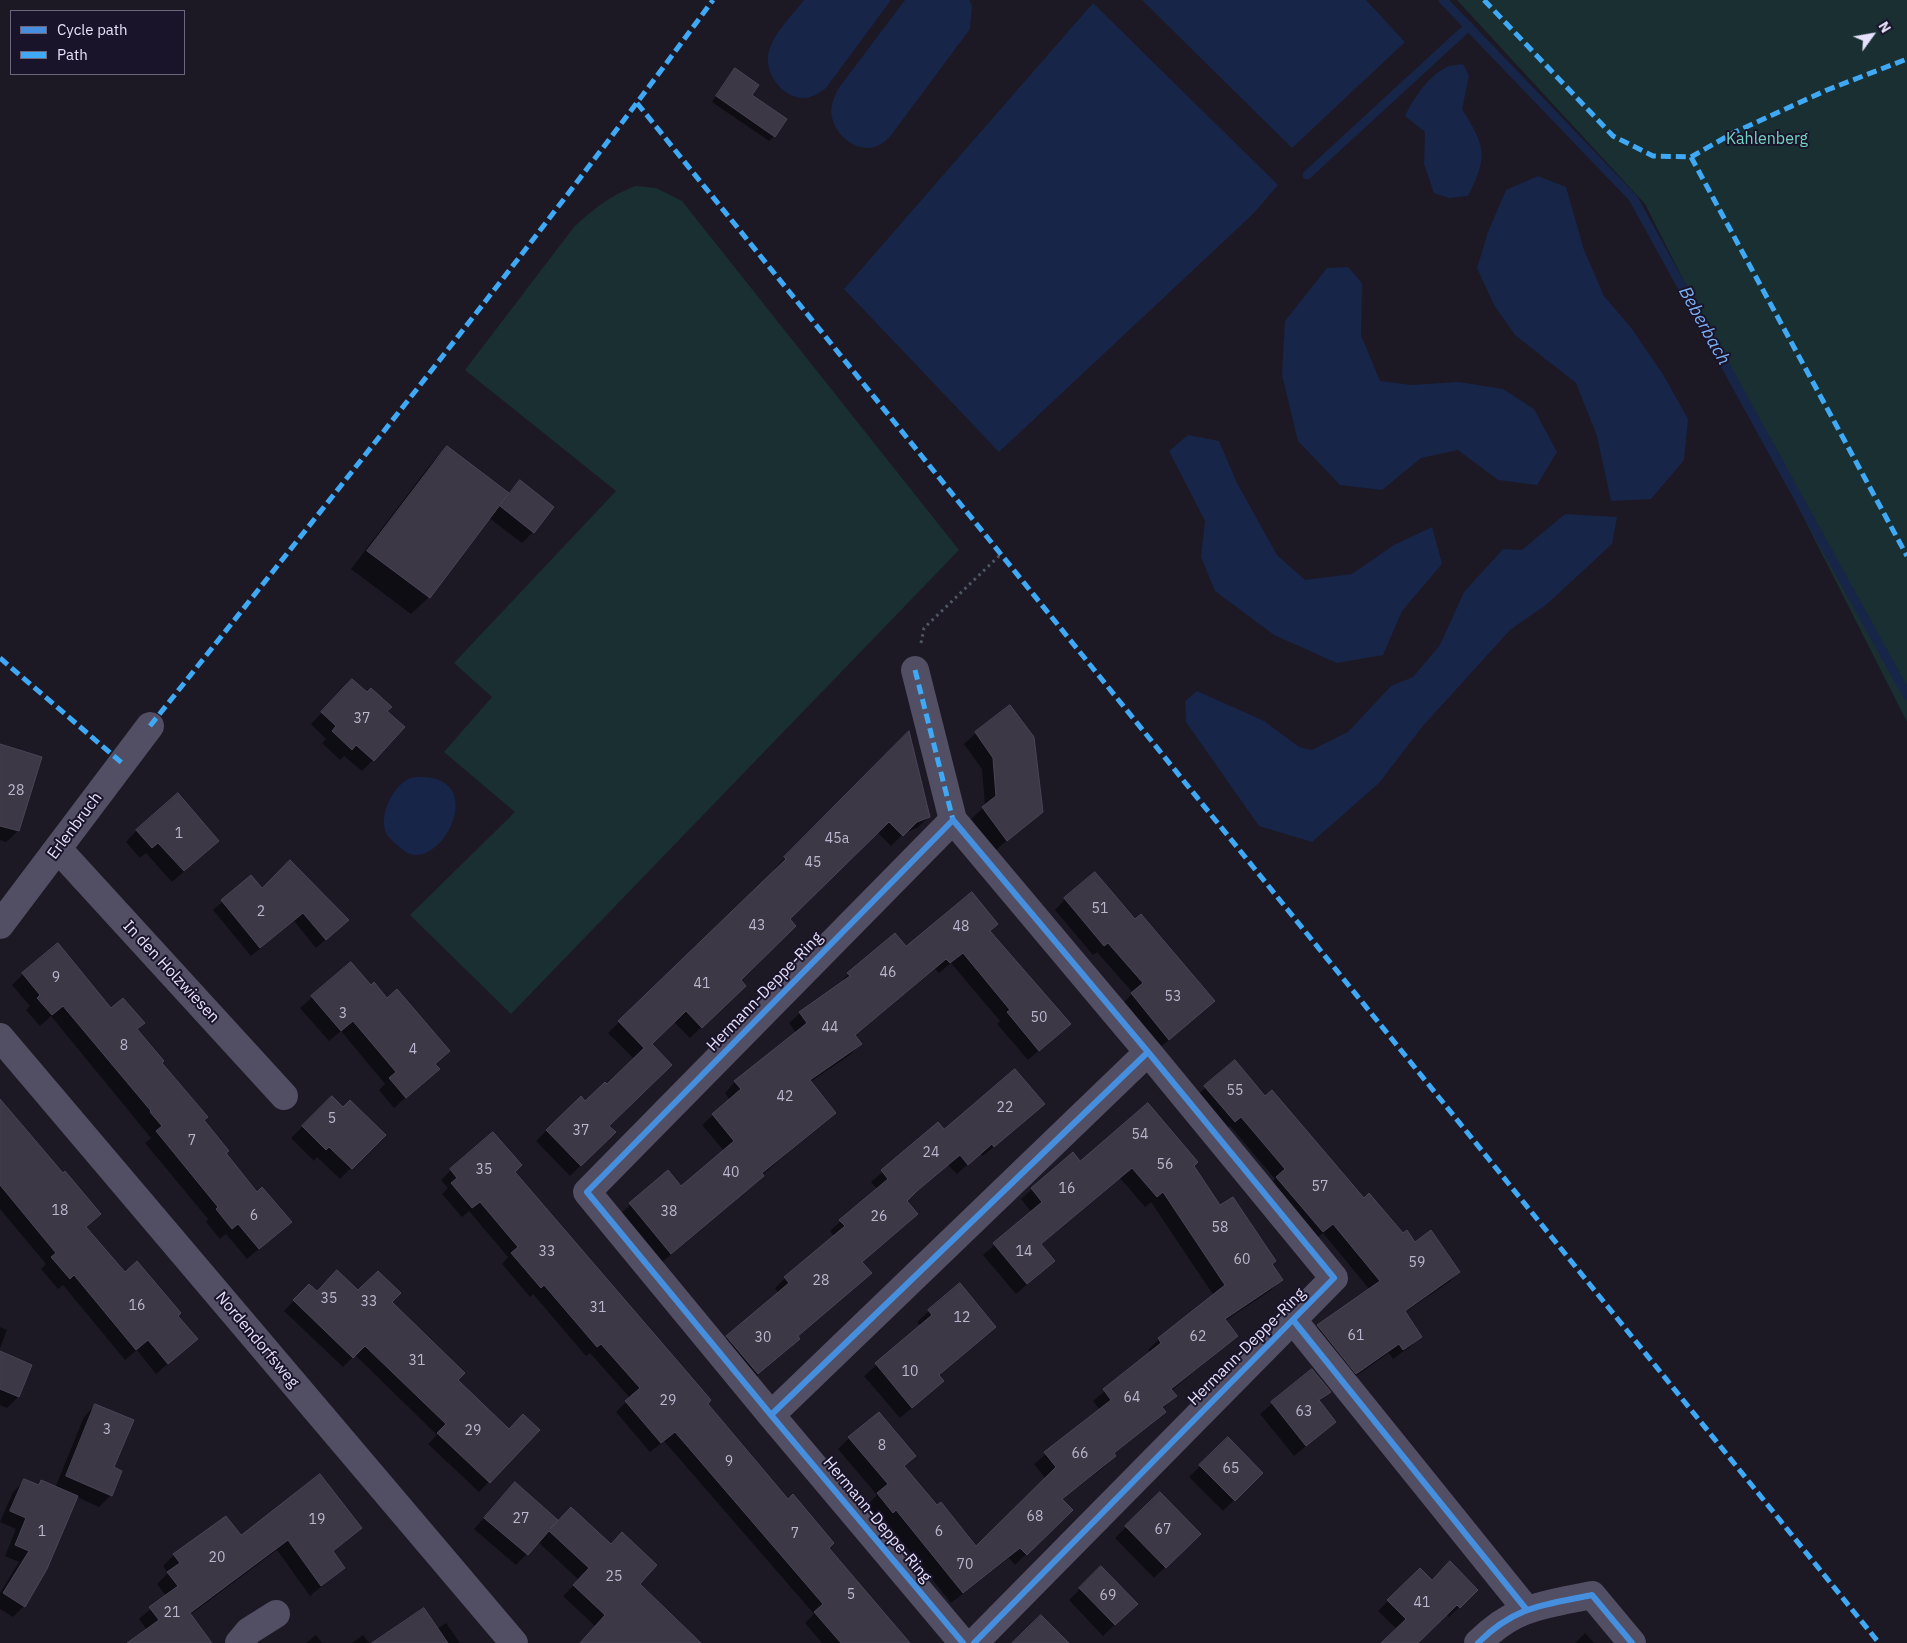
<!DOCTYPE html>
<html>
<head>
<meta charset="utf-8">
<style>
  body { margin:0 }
  #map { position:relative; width:1907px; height:1643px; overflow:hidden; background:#1c1925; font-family:"IBM Plex Sans",sans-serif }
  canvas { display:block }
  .legend { position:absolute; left:10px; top:10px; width:175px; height:65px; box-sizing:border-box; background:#1a142a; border:1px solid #6c667e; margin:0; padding:6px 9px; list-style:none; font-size:15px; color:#e6e1fb }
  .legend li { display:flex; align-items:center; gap:10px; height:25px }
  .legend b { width:25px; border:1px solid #6c667e }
  .north { position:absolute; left:1847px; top:10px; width:50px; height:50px; -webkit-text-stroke:4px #1a142a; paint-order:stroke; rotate:58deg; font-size:14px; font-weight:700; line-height:20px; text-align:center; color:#e6e1fb }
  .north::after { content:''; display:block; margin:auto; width:18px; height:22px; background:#e6e1fb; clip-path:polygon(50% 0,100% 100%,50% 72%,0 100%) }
</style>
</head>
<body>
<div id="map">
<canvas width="1907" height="1643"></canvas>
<ul class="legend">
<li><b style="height:6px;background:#468fdf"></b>Cycle path</li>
<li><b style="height:6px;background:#3fa9f5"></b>Path</li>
</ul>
<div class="north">N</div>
</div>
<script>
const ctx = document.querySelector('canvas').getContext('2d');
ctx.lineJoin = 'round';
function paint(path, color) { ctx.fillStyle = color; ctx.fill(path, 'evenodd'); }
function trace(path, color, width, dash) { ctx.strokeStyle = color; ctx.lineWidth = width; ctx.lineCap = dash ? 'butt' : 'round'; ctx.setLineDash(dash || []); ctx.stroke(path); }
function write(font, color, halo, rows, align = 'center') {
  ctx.font = font + ' "IBM Plex Sans",sans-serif'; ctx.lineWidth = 4; ctx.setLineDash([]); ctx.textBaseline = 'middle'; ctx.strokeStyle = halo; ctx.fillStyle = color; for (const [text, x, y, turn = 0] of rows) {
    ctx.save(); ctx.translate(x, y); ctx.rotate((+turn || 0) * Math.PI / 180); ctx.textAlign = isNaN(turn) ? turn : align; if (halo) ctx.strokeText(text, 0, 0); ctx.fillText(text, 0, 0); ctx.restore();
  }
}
paint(new Path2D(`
  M1457,0H1907V722L1645,204Z
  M635,186L656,188L682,201L959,550L511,1014L410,915L515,812L444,752L492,697L454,663L616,491L465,370L574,227C593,209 610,196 635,186Z`), '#192f31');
paint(new Path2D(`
  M804,0H891L826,88C820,92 814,97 805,98C784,99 766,76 768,56C771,35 792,16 804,0Z
  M905,0H969L972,6L970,29L889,138C883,143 876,148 868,148C847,148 827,125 832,104C833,99 836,94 838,89Z
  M1142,0H1366L1405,42L1292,148Z
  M1093,3L1278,185L1254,213L999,452L844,289Z
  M1463,64L1469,76L1462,109C1485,146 1489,155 1468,196L1449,198L1434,193L1424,164L1425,132L1405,116C1413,99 1429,75 1447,67C1451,65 1458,65 1463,64Z
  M1538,176L1566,187L1584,250L1604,296L1632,329L1664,376L1688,419L1684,460L1651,499L1611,501L1597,436L1576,383L1515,335L1494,305L1477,268L1488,232L1506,190Z
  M1348,267L1362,283L1361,335L1380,381L1411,385L1459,382L1503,389L1534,409L1557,452L1537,485L1498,480L1458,450L1421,458L1382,490L1340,485L1298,441L1282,375L1285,321L1327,268Z
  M1188,435L1219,441L1237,483L1277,555L1305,580L1352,574L1394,545L1432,527L1442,564L1402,611L1383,655L1337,663L1274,635L1215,591L1201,557L1205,521L1169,451Z
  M1565,514L1617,517L1612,544L1547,604L1510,630L1422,727L1379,783L1312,842L1259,826L1186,722L1185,701L1197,691L1264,721L1299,747L1312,750L1348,732L1391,686L1413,677L1440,645L1464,592L1503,549L1522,550Z
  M421,777C481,777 452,852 417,855C408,855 403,850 397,845C392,840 386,836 385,830C380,813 393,786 410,778C413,777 418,777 421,777Z`), '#172548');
paint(new Path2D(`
  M730,75L750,95L774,136L769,141L712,102Z
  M447,447L508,494L520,481L533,532L522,543L489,518L429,597L411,614L351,569L430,465Z
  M341,692L386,711L373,760L362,771L344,756L340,760L322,743L326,739L311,724Z
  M976,733L1041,811L995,851L971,819L985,806L982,769L964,744Z
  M909,734L929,817L917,828L904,833L891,846L877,832L788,920L739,980L744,986L690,1038L674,1022L650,1045L608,1126L615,1132L570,1176L536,1141L547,1130L607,1086L634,1059L608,1033L776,871L774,869Z
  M0,745L40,758L18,831L6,842L0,840Z
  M137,830L206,852L172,882L146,853L140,858L126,842Z
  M251,877L262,890L348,920L316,948L294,921L251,956L213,910Z
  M1065,899L1203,1011L1158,1049L1121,1005L1133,993L1097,952L1093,955L1055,910Z
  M989,931L1069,1024L1028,1060L997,1024L1000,1021L951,963L939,973L935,969L854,1036L860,1044L850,1055L810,1082L835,1112L660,1264L619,1215L668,1172L680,1187L724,1151L702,1125L730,1100L725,1093L735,1082L796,1033L789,1023L800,1013L838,986L848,974L895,935L906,948Z
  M351,963L438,1069L394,1108L379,1090L385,1084L341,1031L329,1041L300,1008Z
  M23,974L111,1010L136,1029L225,1153L257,1194L290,1222L247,1259L226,1234L220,1239L206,1222L208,1219L145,1143L151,1138L51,1016L40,1026L26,1010L30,1006L12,985Z
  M1235,1062L1265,1098L1364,1200L1402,1235L1459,1272L1449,1282L1404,1313L1421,1336L1411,1346L1393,1359L1389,1353L1346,1383L1308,1336L1318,1326L1370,1290L1323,1233L1313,1241L1267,1187L1275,1179L1230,1126L1224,1131L1195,1097Z
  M332,1097L343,1109L384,1135L340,1179L317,1157L314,1161L291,1138Z
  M1043,1104L983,1156L980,1153L957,1174L948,1165L905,1201L916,1214L861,1262L870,1273L797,1337L799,1339L788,1350L747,1384L716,1347L778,1293L775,1288L785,1278L834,1237L830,1231L877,1189L871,1182L938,1124L944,1130Z
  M4,1106L99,1214L85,1228L125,1273L196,1339L156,1374L137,1350L125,1360L63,1285L58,1289L41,1269L46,1264L0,1209V1110Z
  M1072,1154L1080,1163L1193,1166L1220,1207L1271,1264L1281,1280L1270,1291L1225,1321L1237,1336L1171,1391L1175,1396L1162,1409L1164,1412L1154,1422L1113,1454L1115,1456L1104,1467L1061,1500L1071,1510L1015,1565L1009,1558L951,1603L885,1520L882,1523L867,1505L877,1495L838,1449L849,1438L903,1467L975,1548L1046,1479L1034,1464L1100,1410L1093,1401L1150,1353L1148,1350L1159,1339L1214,1296L1151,1202L1145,1207L1120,1178L1040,1245L1042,1271L1016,1294L983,1255L1032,1213L1021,1199Z
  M451,1170L514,1172L908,1643H822L805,1623L814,1614L664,1441L650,1452L616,1412L630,1398L590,1353L586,1356L533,1294L530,1297L502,1264L508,1257L469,1211L462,1217L442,1194L448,1188L441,1180Z
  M959,1284L995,1327L939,1376L943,1381L900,1418L864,1376L921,1326L917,1322Z
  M309,1285L317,1293L358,1292L390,1302L457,1380L509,1430H538L479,1492L428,1444L437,1435L355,1355L343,1367L284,1311Z
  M0,1327L7,1330L0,1348Z
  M0,1352L31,1365L18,1397L7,1408L0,1405Z
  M1312,1370L1329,1392L1319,1402L1335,1422L1294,1456L1260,1414Z
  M95,1405L112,1468L111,1495L99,1507L77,1497L24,1606L13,1617L0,1609V1593L19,1562L5,1556L16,1529L0,1522L13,1492L24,1481L37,1486L41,1482L55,1488L84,1417Z
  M1228,1439L1261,1473L1223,1511L1189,1477Z
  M515,1484L638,1584L699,1643H591L596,1627L563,1596L579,1580L538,1542L516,1565L474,1529Z
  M1160,1494L1199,1534L1154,1578L1115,1538Z
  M360,1528L332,1552L344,1568L310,1596L277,1550L190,1615L197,1643H130L147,1630L139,1619L166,1596L157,1584L168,1573L163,1566L174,1555L240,1537Z
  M1101,1568L1136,1604L1103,1636L1069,1600Z
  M1420,1570L1432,1581L1477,1590L1449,1617L1446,1614L1417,1643H1381L1396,1628L1378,1611Z
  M446,1623L460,1643H375L437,1629Z
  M1585,1633L1594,1643H1575Z
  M316,1635L322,1643H306Z
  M363,1635L369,1643H352Z`), '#0007');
trace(new Path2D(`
  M1443,0L1633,198L1907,695
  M1307,175L1469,26`), '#172548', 9);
const building = new Path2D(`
  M735,68L759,85L752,95L787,119L775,137L716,96Z
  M447,446L509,493L430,598L367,551Z
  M520,480L554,507L534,533L500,506Z
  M352,679L367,692L371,688L392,707L387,711L405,727L374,761L356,745L352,750L332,731L336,726L321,712Z
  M1010,705L1034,737L1043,812L1007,841L982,807L996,796L993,758L975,732Z
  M909,731L930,817L917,822L903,836L889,822L790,919L796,926L741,980L746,986L702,1028L686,1011L652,1044L672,1065L609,1126L616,1132L581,1166L546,1130L581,1096L585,1101L605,1082L607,1084L644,1048L618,1021L786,859L784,857Z
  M0,744L42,757L19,831L0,826Z
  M178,793L219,841L184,871L158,843L152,848L136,830Z
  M290,860L349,920L326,940L303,913L260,948L221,900L251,875L262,888Z
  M1095,872L1135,919L1141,914L1215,1001L1169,1040L1131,993L1143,983L1108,943L1104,946L1064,898Z
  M972,892L998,924L990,931L1071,1024L1039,1051L1007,1012L1010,1010L963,953L950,963L946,959L855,1035L862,1044L810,1080L836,1113L762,1173L764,1176L671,1254L629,1203L668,1170L681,1186L734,1141L712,1114L741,1089L734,1081L807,1023L799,1012L850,976L847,973L895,933L906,946Z
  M58,943L111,1008L123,998L145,1023L137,1029L164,1061L162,1063L208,1117L204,1120L229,1151L226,1153L257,1192L262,1187L292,1222L259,1249L238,1224L232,1229L216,1209L218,1207L156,1131L162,1126L150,1112L151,1111L63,1006L52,1015L37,998L40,995L22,973Z
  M351,962L371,985L374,982L387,998L397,989L450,1051L435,1064L440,1069L406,1098L389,1078L396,1072L353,1021L341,1031L311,996Z
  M1235,1060L1265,1096L1272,1090L1364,1198L1369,1193L1403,1233L1407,1230L1415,1242L1431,1230L1460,1272L1405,1311L1422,1337L1403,1350L1399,1344L1356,1374L1317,1325L1380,1281L1333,1224L1323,1232L1276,1177L1285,1169L1241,1117L1235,1122L1204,1086Z
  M1015,1069L1045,1104L994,1147L992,1144L968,1165L960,1155L917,1191L907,1201L918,1214L862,1262L872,1273L798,1336L800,1339L758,1374L726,1336L789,1283L784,1277L845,1226L839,1220L888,1179L881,1170L938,1122L944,1129Z
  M332,1096L343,1107L350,1100L386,1135L352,1169L329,1147L326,1150L302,1126Z
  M0,1099L63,1173L65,1171L101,1214L86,1227L125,1272L137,1261L181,1313L178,1316L198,1339L168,1364L148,1340L136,1350L74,1275L70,1279L51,1257L56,1253L0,1185Z
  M1148,1103L1198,1162L1194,1166L1220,1205L1233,1197L1276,1261L1272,1264L1283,1280L1225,1319L1238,1336L1171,1389L1177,1396L1162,1407L1166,1412L1114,1453L1116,1456L1062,1499L1073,1510L1027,1555L1020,1548L963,1593L896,1510L893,1513L877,1493L888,1484L848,1437L879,1412L916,1456L904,1466L937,1505L941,1502L976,1546L1056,1467L1044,1452L1111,1400L1103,1389L1161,1343L1158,1338L1225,1285L1163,1192L1157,1197L1132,1168L1041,1244L1055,1261L1027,1284L993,1243L1042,1202L1031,1188L1073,1152L1080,1161Z
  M493,1132L522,1165L515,1172L711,1400L708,1404L788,1499L793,1494L834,1543L829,1548L910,1643H841L814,1612L823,1604L675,1432L661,1443L625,1401L640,1388L601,1344L597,1347L544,1285L541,1288L511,1253L518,1247L480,1202L472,1208L451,1183L457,1178L450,1169Z
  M337,1270L358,1290L378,1271L401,1293L392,1302L465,1373L458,1380L509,1429L523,1414L540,1430L490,1483L437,1433L446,1424L365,1346L353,1358L293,1300L309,1284L317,1291Z
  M960,1283L996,1327L939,1375L944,1381L912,1408L875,1363L932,1315L928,1310Z
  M0,1351L32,1365L19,1397L0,1389Z
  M1312,1369L1331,1392L1319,1400L1336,1422L1306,1446L1271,1402Z
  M95,1404L134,1420L114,1467L122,1471L112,1496L66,1476Z
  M1228,1437L1263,1473L1235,1501L1199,1465Z
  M320,1474L362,1528L333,1551L345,1568L321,1586L288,1540L190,1613L212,1643H127L159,1620L149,1607L178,1586L167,1572L180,1563L173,1554L226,1516L241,1535Z
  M24,1479L39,1485L41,1480L78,1496L47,1569L25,1607L3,1593L29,1551L15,1545L26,1518L10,1511Z
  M515,1482L558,1520L550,1529L571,1507L611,1544L622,1532L657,1565L640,1584L701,1643H580L605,1615L573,1585L589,1568L549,1531L528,1555L484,1518Z
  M1160,1492L1201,1534L1166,1568L1125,1526Z
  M1450,1561L1478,1590L1460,1608L1457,1605L1418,1643H1381L1406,1619L1387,1600L1420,1568L1432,1580Z
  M1101,1566L1138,1604L1115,1625L1079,1588Z
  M424,1608L448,1643H372Z
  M1041,1615L1069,1643H1012Z`);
paint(building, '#3c3846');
trace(building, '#4a4557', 1);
trace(new Path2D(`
  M921,643L924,628L1000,555`), '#4e5764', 3, [2.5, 4]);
trace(new Path2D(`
  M915,670L953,820
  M58,849L284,1096
  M0,925L150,726
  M0,1037L514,1643
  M1293,1320L1526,1609
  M771,1415L1148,1052
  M239,1643L249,1631L276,1614
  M963,1643L771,1415L587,1192L953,820L1148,1052L1334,1278L974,1643
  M1478,1643C1515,1606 1543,1605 1592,1595L1632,1643`), '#524f64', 28);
trace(new Path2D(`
  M1484,0L1613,136L1653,156L1691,157L1733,133L1827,90L1907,59
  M637,103L1879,1643
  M1691,157L1907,556
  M0,658L122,763
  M915,670L953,820
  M150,726C341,486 532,247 713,0`), '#3fa9f5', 5, [10, 5]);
trace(new Path2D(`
  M1293,1320L1526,1609
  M771,1415L1148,1052
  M963,1643L771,1415L587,1192L953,820L1148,1052L1334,1278L974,1643
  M1478,1643C1515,1606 1543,1605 1592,1595L1632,1643`), '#468fdf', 6);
write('14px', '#bcb7ce', null, [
  ["37",362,719],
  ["28",16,791],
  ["1",179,834],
  ["45a",837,839],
  ["45",813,863],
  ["51",1100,909],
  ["2",261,912],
  ["43",757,926],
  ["48",961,927],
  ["46",888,973],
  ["9",56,978],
  ["41",702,984],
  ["53",1173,997],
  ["3",343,1014],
  ["50",1039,1018],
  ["44",830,1028],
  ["8",124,1046],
  ["4",413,1050],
  ["55",1235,1091],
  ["42",785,1097],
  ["22",1005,1108],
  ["5",332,1119],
  ["37",581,1131],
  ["54",1140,1135],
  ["7",192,1141],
  ["24",931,1153],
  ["56",1165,1165],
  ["35",484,1170],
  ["40",731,1173],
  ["57",1320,1187],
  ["16",1067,1189],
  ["18",60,1211],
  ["38",669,1212],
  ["6",254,1216],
  ["26",879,1217],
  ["58",1220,1228],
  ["33",547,1252],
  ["14",1024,1252],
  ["60",1242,1260],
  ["59",1417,1263],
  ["28",821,1281],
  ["35",329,1299],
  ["33",369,1302],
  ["16",137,1306],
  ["31",598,1308],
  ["12",962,1318],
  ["61",1356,1336],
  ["62",1198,1337],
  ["30",763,1338],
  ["31",417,1361],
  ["10",910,1372],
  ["64",1132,1398],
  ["29",668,1401],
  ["63",1304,1412],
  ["3",107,1430],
  ["29",473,1431],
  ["8",882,1446],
  ["66",1080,1454],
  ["9",729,1462],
  ["65",1231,1469],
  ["68",1035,1517],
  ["27",521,1519],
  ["19",317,1520],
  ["67",1163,1530],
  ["1",42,1532],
  ["6",939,1532],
  ["7",795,1534],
  ["20",217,1558],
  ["70",965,1565],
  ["25",614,1577],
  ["5",851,1595],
  ["69",1108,1596],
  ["41",1422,1603],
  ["21",172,1613]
]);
write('16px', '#73d4c5', '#1a142a', [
  ["Kahlenberg",1767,139]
]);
write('16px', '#e6e1fb', '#1a142a', [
  ["Erlenbruch",75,826,-53],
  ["In den Holzwiesen",171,972,47],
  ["Hermann-Deppe-Ring",765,992,-46],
  ["Nordendorfsweg",257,1340,50],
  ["Hermann-Deppe-Ring",1247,1347,-45],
  ["Hermann-Deppe-Ring",877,1520,50]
]);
write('italic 18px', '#7bafef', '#1a142a', [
  ["Beberbach",1704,326,61]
]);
</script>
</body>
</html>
